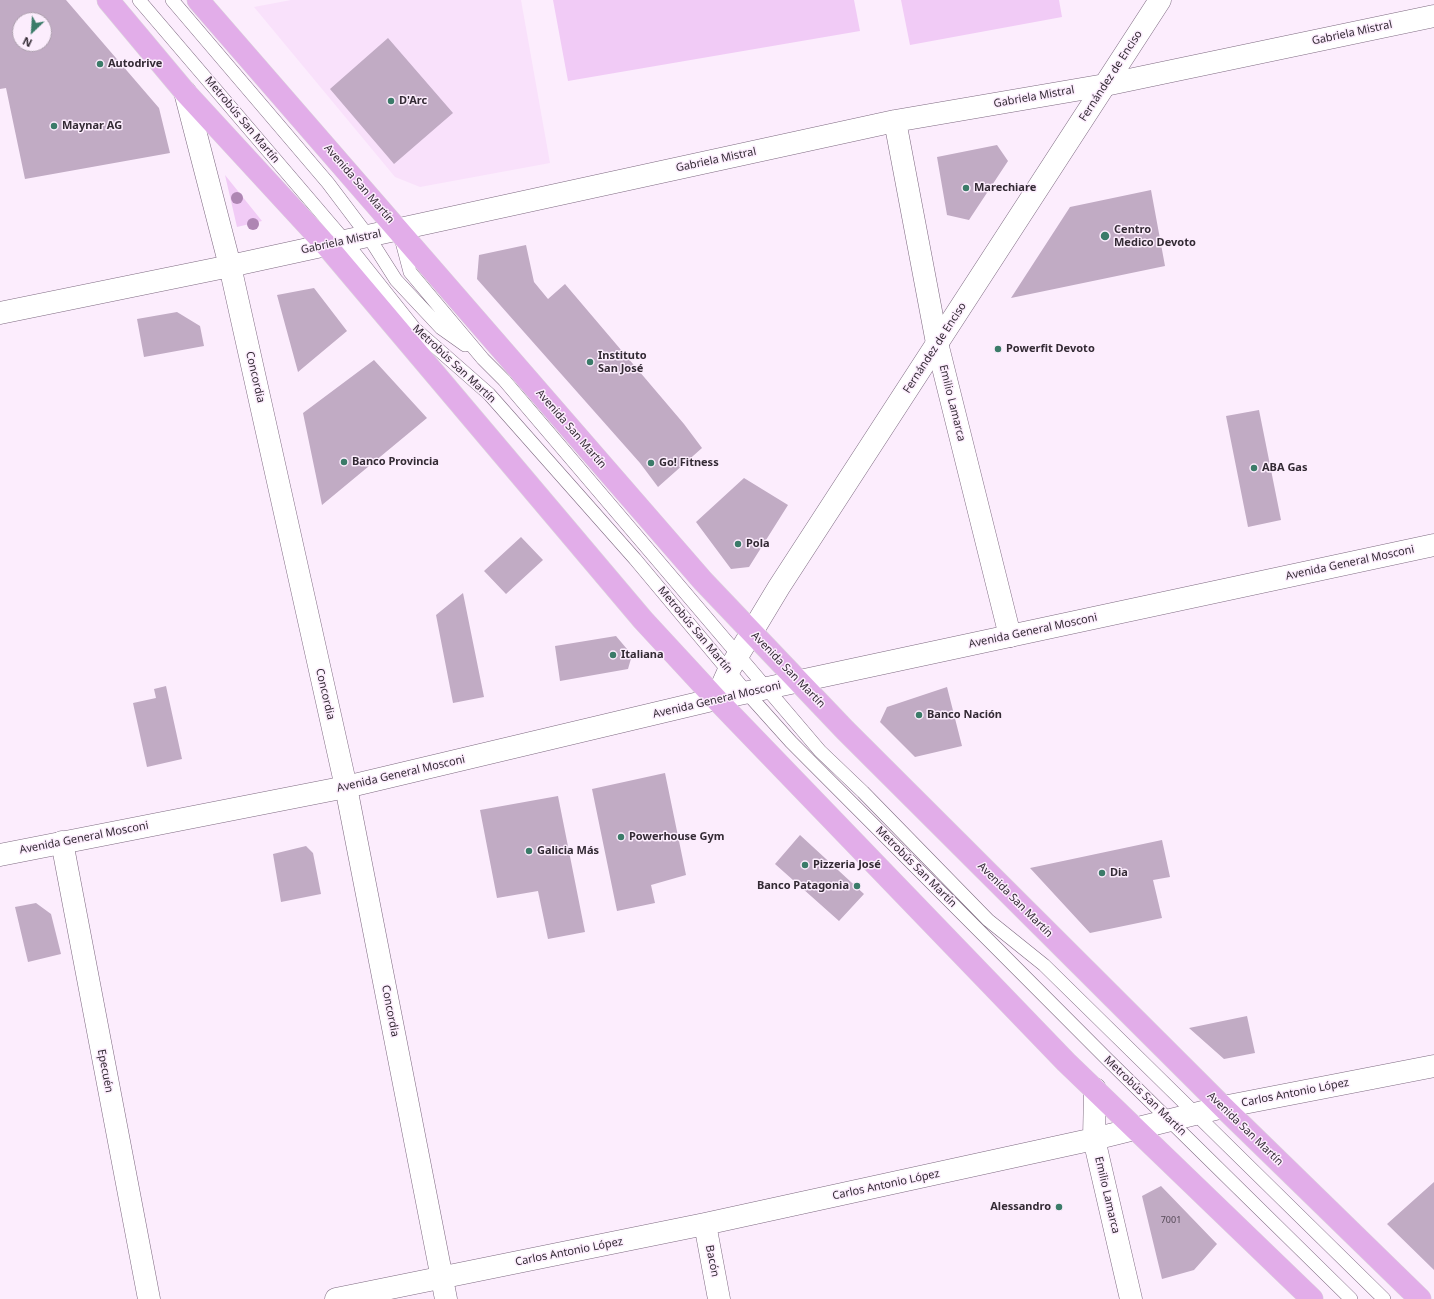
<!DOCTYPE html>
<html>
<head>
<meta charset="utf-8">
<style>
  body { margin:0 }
  #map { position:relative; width:1434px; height:1299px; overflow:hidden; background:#fcedfd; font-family:"Noto Sans",sans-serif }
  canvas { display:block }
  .north { position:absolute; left:12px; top:12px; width:40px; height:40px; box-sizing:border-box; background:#fcedfd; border:1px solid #ac9fad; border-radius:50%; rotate:205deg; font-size:11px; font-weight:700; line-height:16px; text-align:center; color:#332a34 }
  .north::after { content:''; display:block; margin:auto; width:14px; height:18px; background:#3b7b69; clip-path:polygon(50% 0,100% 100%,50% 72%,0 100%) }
</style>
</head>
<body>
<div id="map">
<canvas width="1434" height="1299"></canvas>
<div class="north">N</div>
</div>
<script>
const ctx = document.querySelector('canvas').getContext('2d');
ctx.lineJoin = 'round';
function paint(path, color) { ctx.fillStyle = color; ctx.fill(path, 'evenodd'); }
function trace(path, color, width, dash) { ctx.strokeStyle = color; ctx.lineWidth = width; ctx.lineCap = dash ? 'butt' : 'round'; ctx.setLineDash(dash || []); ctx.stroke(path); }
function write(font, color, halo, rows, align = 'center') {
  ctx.font = font + ' "Noto Sans",sans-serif'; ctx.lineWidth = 3; ctx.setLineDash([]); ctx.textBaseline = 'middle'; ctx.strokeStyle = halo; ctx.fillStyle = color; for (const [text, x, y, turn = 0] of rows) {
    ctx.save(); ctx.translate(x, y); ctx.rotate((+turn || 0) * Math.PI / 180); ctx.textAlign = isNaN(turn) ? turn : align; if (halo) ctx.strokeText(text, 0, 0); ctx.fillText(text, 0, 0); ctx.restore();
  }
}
paint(new Path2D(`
  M291,0H521L550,163L420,187L395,177L254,7Z`), '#f9e1fb');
paint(new Path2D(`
  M553,0H854L860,31L568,81Z
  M901,0H1059L1062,17L910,45Z
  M225,175L262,221L237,227Z`), '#f1cbf6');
paint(new Path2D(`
  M0,0H66L159,108L170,153L25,179L6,88L0,89ZM20,20H44V44H20Z
  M388,38L453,113L394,164L330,89Z
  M997,145L1008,161L969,220L947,215L937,157Z
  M1151,190L1165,266L1011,298L1070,207Z
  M526,245L534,282L548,299L565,284L684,424L702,448L658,487L640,463L477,279L479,255Z
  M314,288L347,331L298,372L277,295Z
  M177,312L200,326L204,346L144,357L137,319Z
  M374,360L427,418L322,505L303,413Z
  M1259,410L1281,520L1248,527L1226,416Z
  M744,478L788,505L749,567L731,569L696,522Z
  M521,537L543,560L506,594L484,571Z
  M463,593L484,697L453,703L436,615Z
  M616,636L632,655L628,669L560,681L555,646Z
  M166,686L182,759L147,767L133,703L156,698L154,689Z
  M947,687L962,746L915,757L880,722L887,707Z
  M665,773L686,875L651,885L655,903L617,911L592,789Z
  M558,796L585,932L548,939L538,891L497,898L480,810Z
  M800,835L864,894L839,921L775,864Z
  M1162,840L1170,877L1153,880L1162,918L1090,933L1030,868Z
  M306,846L313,853L321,894L281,902L273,854Z
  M36,903L51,914L61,954L28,962L15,907Z
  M1247,1016L1255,1053L1224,1059L1189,1028Z
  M1434,1182V1270L1387,1224Z
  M1161,1186L1217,1244L1194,1270L1162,1279L1142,1196Z`), '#c1abc4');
const lane = new Path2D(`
  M139,0L345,241L415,329L489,394L635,559L747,693L791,742L1107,1059L1351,1299
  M172,0L328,183L368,236L396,280L441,328L465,345
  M401,238L410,272L483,359L504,380L820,751L863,792L988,920L1044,965L1384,1299`);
const street = new Path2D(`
  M185,92L230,266L346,787L446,1299
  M895,121L937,343L1010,636
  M0,313L230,266L895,121L1105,85L1434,16
  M62,842L149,1299
  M1095,1089L1094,1139L1131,1299
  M705,1224L719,1299
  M336,1299L705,1224L1094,1139L1223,1107L1434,1066`);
const secondary = new Path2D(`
  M716,699L729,670L779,587L1160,0
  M0,855L346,787L716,699L1434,545`);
const primary = new Path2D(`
  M108,0L185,92L326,245L643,620L716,699L1066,1062L1312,1299
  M198,0L703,581L845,730L1223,1107L1420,1299`);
trace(lane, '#7e6a81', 14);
trace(street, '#7e6a81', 23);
trace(secondary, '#7e6a81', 23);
trace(primary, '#dad9da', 23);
trace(lane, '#fff', 13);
trace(street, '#fff', 22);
trace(secondary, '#fff', 22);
trace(primary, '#e2ade9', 22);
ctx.fillStyle = '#ae86b3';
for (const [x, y] of [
  [237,198],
  [253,224]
]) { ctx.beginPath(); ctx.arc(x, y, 6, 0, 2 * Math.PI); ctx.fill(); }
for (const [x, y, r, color] of [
  [100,64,4,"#3b7b69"],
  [391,101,4,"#3b7b69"],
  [54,126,4,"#3b7b69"],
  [966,188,4,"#3b7b69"],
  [1105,236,5,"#3b7b69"],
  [998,349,4,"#3b7b69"],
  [590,362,4,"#3b7b69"],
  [344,462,4,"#3b7b69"],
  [651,463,4,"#3b7b69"],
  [1254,468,4,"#3b7b69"],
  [738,544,4,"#3b7b69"],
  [613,655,4,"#3b7b69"],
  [919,715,4,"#3b7b69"],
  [621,837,4,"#3b7b69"],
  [529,851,4,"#3b7b69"],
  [805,865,4,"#3b7b69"],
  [1102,873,4,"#3b7b69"],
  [857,886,4,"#3b7b69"],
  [1059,1207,4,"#3b7b69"]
]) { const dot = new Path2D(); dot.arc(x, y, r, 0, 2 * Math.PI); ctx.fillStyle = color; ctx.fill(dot); trace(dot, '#fcedfd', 1.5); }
write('9px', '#564a58', null, [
  ["7001",1171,1220]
]);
write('11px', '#332a34', '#fcedfd', [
  ["Gabriela Mistral",1352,33,-12],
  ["Fernández de Enciso",1111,76,-57],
  ["Gabriela Mistral",1034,97,-10],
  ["Metrobús San Martín",242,120,50],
  ["Gabriela Mistral",716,160,-12],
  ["Avenida San Martín",359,184,49],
  ["Gabriela Mistral",341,242,-12],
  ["Fernández de Enciso",935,348,-57],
  ["Metrobús San Martín",454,364,43],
  ["Concordia",255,377,77],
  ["Emilio Lamarca",952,403,76],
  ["Avenida San Martín",571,429,49],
  ["Avenida General Mosconi",1350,563,-12],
  ["Metrobús San Martín",695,630,50],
  ["Avenida General Mosconi",1033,631,-12],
  ["Avenida San Martín",788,670,46],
  ["Concordia",325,694,77],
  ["Avenida General Mosconi",717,700,-13],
  ["Avenida General Mosconi",401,774,-13],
  ["Avenida General Mosconi",84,838,-11],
  ["Metrobús San Martín",916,867,45],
  ["Avenida San Martín",1015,900,45],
  ["Concordia",390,1011,79],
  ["Epecuén",105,1071,79],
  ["Carlos Antonio López",1295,1093,-11],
  ["Metrobús San Martín",1145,1096,44],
  ["Avenida San Martín",1245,1129,44],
  ["Carlos Antonio López",886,1185,-12],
  ["Emilio Lamarca",1107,1195,77],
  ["Carlos Antonio López",569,1252,-11],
  ["Bacón",712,1261,79]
]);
write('bold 11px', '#332a34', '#fcedfd', [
  ["Autodrive",108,64],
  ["D'Arc",399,101],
  ["Maynar AG",62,126],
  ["Marechiare",974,188],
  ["Centro",1114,230],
  ["Medico Devoto",1114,243],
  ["Powerfit Devoto",1006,349],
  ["Instituto",598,356],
  ["San José",598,369],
  ["Banco Provincia",352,462],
  ["Go! Fitness",659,463],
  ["ABA Gas",1262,468],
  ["Pola",746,544],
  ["Italiana",621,655],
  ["Banco Nación",927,715],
  ["Powerhouse Gym",629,837],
  ["Galicia Más",537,851],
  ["Pizzeria José",813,865],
  ["Dia",1110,873],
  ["Banco Patagonia",849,886,"right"],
  ["Alessandro",1051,1207,"right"]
], 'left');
</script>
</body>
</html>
